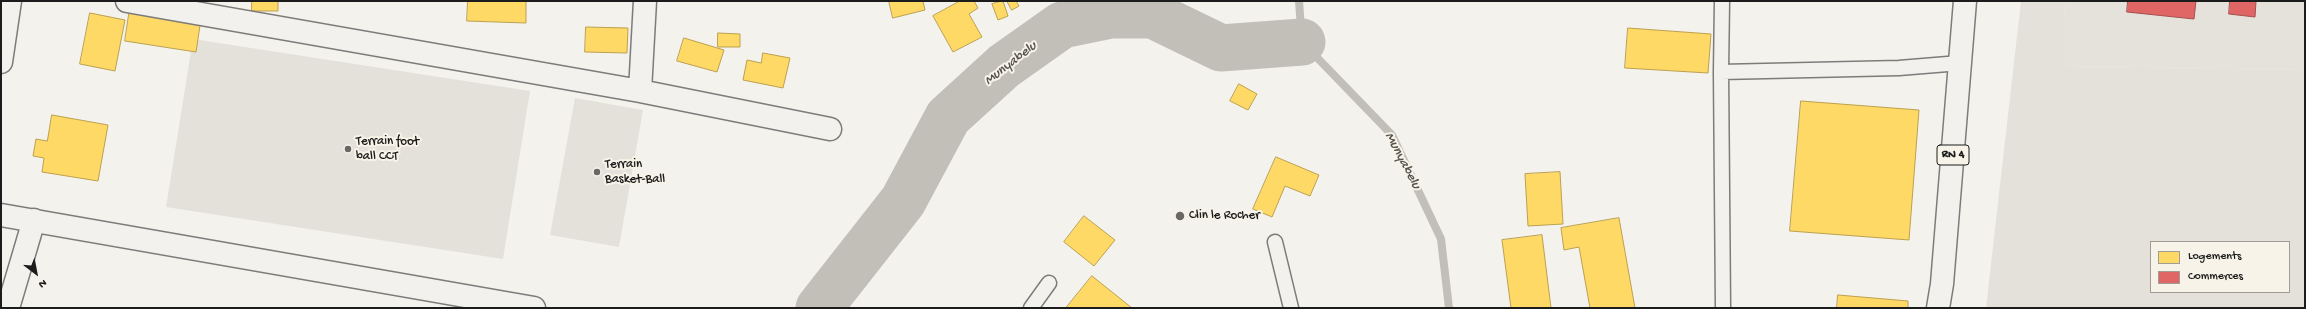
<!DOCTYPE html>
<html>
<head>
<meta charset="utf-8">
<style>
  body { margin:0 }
  #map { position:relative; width:2306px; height:309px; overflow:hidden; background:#f4f2ec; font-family:"Gochi Hand",sans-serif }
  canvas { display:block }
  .frame { position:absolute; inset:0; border:2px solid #1c1c1c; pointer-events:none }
  .legend { position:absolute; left:2150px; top:241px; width:140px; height:52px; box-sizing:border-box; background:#f7f3e8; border:1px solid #9f9d96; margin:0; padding:5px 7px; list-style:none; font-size:12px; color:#1c1c1c }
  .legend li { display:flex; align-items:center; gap:8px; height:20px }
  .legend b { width:20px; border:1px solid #9f9d96 }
  .north { position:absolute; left:16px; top:253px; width:40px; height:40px; -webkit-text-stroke:3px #f7f3e8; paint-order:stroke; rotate:148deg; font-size:11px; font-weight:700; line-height:16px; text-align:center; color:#1c1c1c }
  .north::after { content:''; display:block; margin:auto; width:14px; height:18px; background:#1c1c1c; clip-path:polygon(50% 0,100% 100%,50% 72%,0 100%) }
</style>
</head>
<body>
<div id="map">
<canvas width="2306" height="309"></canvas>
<div class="frame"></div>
<ul class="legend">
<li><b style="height:11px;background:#ffd966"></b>Logements</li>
<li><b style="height:11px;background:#e06666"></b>Commerces</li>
</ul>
<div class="north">N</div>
</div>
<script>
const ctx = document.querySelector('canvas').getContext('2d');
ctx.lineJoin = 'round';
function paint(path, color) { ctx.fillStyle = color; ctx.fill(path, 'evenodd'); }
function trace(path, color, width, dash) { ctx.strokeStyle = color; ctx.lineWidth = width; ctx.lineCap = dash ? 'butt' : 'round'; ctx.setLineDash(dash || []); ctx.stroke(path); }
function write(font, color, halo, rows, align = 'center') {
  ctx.font = font + ' "Gochi Hand",sans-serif'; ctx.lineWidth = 4; ctx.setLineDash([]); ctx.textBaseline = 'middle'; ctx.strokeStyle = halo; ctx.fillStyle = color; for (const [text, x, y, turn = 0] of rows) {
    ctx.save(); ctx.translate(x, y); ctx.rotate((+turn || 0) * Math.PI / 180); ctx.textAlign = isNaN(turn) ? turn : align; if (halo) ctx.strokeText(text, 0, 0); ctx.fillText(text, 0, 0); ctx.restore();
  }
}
paint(new Path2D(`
  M2065,1H2305V70L2061,67Z`), '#e4e2da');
paint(new Path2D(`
  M2021,1H2065L2062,67L2305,70V308H1986ZM2151,242H2289V292H2151Z
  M193,39L530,91L503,259L166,207Z
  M575,98L643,110L619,247L550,235Z`), '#e4e1da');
const homes = new Path2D(`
  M252,1H278V11H252Z
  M468,1H526V23L467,21Z
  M889,1H923L925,10L893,18Z
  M960,1H974L978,8L969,14L982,37L953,52L933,16Z
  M1003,1L1008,16L998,20L992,4Z
  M1007,1H1016L1019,6L1012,10Z
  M130,8L201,19L196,52L125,41Z
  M90,13L125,20L115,71L80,64Z
  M586,27L628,28L627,53L585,52Z
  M1628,28L1711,34L1708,73L1625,68Z
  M718,33L740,34V47H718Z
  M684,38L724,50L717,72L677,61Z
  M763,53L790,58L783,88L743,80L747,60L761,63Z
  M1239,84L1257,94L1248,110L1230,101Z
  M1801,101L1919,110L1909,240L1790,231Z
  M52,115L108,125L98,181L42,172L44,158L33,156L36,139L47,141Z
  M1276,157L1319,175L1310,196L1285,186L1272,217L1253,209Z
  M1560,172L1563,224L1528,226L1525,174Z
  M1084,216L1115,240L1094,266L1064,242Z
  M1619,218L1635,308H1590L1579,247L1564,250L1561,228Z
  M1542,235L1551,308H1511L1502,240Z
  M1092,276L1132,308H1066Z
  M1838,295L1908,301V308H1837Z`);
paint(homes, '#ffd966');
trace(homes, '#bba050', 1);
const shops = new Path2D(`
  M2128,1H2196L2194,19L2127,12Z
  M2230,1H2256L2255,17L2229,14Z`);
paint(shops, '#e06666');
trace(shops, '#a55050', 1);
trace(new Path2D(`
  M1299,1L1302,42L1392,135L1441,239L1449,308`), '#c2bfb8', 8);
trace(new Path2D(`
  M819,308L903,201L948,117L1004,66L1062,25L1111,15H1153L1221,48L1302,42`), '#c2bfb8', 47);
const lane = new Path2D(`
  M1721,72L1722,1
  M1275,242L1291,308
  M1031,308L1049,283
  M1723,308L1721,72L1899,68L1960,63`);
const street = new Path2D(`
  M127,1L640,91L830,129
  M1,62L10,1
  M640,91L645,1
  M1,215L534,308
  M8,308L34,220`);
const highway = new Path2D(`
  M1938,308L1942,284L1965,1`);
trace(lane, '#7d7c7a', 17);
trace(street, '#7d7c7a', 25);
trace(highway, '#7d7c7a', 25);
trace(lane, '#f2f1ed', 14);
trace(street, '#f2f1ed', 22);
trace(highway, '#f2f1ed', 22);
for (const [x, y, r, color] of [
  [348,149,4,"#686765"],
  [597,172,4,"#686765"],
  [1180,216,5,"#686765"]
]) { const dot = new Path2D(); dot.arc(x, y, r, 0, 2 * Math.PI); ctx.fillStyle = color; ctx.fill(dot); trace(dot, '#f7f3e8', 1.5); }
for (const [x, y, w] of [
  [1953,155,32]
]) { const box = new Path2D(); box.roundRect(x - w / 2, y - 10, w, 20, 3); ctx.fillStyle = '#f7f3e8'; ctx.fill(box); trace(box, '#1c1c1c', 1); }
write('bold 12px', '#1c1c1c', null, [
  ["RN 4",1953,155]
]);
write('13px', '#1c1c1c', '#f7f3e8', [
  ["Terrain foot",356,142],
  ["ball CCT",356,157],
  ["Terrain",605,165],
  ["Basket-Ball",605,180],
  ["Clin le Rocher",1189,216]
], 'left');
write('italic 14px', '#565452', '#f7f3e8', [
  ["Munyabelu",1011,64,-38],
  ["Munyabelu",1402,161,62]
]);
</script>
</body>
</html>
